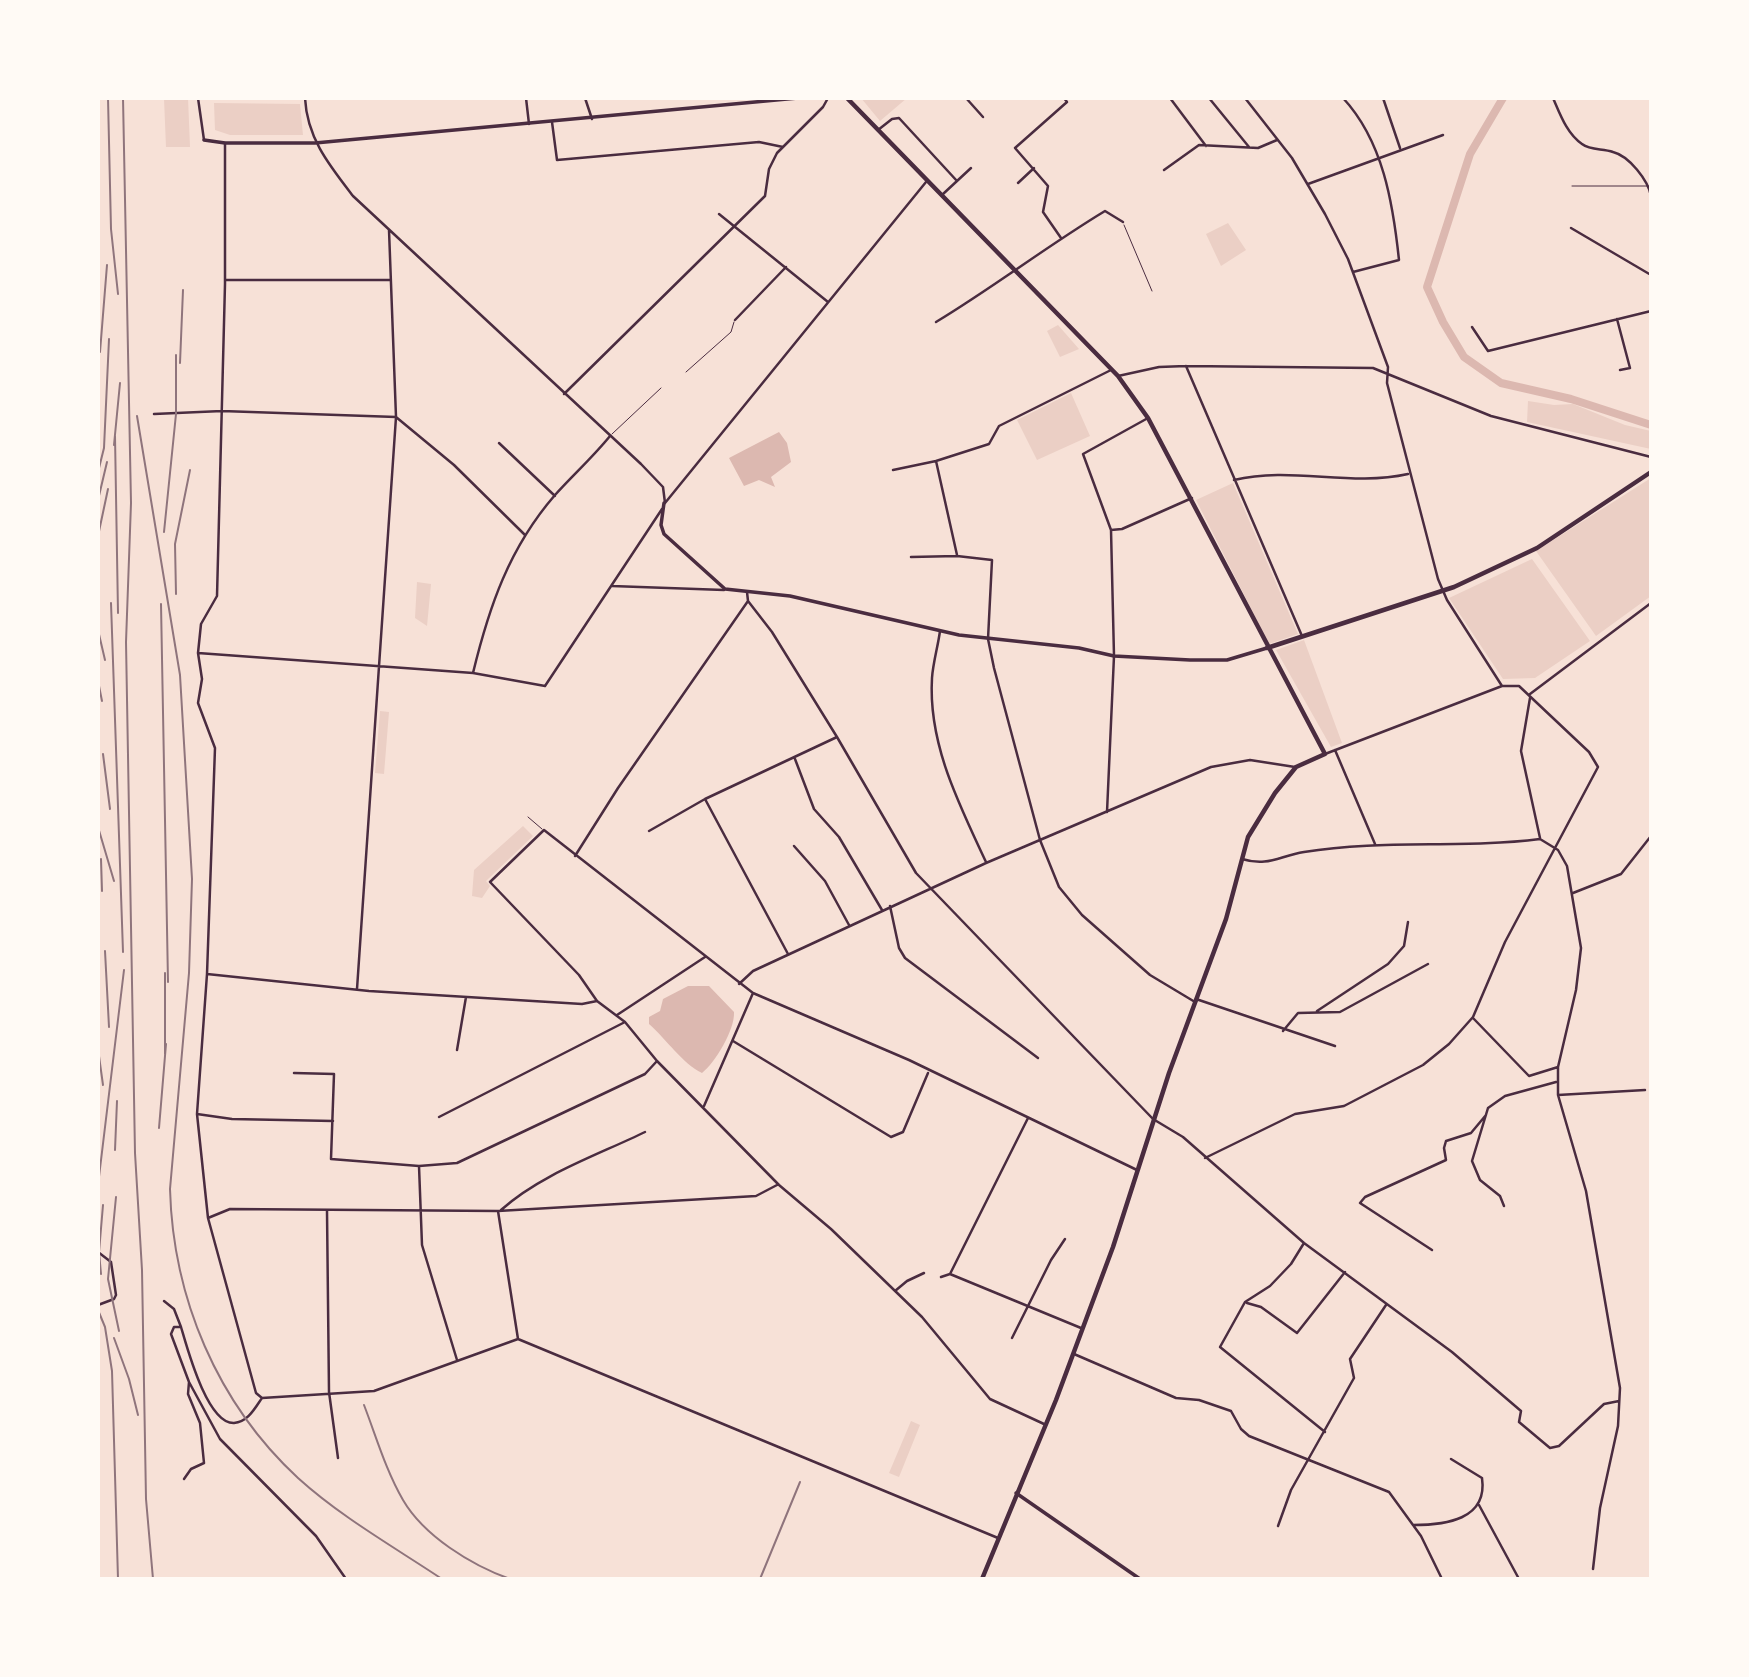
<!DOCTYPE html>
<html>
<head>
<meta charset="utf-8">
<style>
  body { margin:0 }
  #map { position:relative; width:1749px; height:1677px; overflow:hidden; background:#f7e1d7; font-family:Arial,sans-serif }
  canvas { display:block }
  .frame { position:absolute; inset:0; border:100px solid #fffaf5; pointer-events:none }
</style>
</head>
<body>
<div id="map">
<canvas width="1749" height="1677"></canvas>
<div class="frame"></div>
</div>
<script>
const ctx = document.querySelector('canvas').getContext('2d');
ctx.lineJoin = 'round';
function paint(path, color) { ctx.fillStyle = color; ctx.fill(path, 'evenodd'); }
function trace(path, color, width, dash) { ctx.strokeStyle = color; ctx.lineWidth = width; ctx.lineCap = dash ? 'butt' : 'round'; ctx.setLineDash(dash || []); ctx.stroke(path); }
paint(new Path2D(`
  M164,98H188L190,147H166Z
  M861,98H907L880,121Z
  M214,103L300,104L303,135H230L215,130Z
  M1228,223L1246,250L1221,266L1206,234Z
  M1058,325L1079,349L1060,357L1047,331Z
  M1071,393L1090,436L1037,460L1017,420Z
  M1528,401L1554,405L1573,404L1625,425L1651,431V449L1527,422Z
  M1651,478V596L1596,636L1536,551Z
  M1233,483L1298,634L1269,644L1196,500Z
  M1532,559L1590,641L1535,678L1503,679L1449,598Z
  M417,582L431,584L427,626L415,618Z
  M1304,640L1342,743L1331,747L1276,650Z
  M380,711L389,712L384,774L375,773Z
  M523,826L533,836L486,881L490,886L482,898L472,896L474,870Z
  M911,1421L920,1425L899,1477L889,1473Z`), '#ebcfc5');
paint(new Path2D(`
  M779,432L787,443L791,462L771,477L775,487L759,480L744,486L729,458Z
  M688,986H709L734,1012C735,1030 715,1063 702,1073C682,1063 667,1040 649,1024V1017L660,1011L663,999Z`), '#dcb8b0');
trace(new Path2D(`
  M1503,98L1470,154L1427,287L1443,322L1464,357L1501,383L1571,399L1651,425`), '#dcb8b0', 8);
trace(new Path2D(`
  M1572,186H1649
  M1124,225L1152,291
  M686,372L731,332L734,322
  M612,434L661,388
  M528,817L542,829`), '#4a2c40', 1);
trace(new Path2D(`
  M198,98L204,140
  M305,98C307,138 329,165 353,196L641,464L663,487L665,503
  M526,98L529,124
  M585,98L592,119
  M966,98L983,117
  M1170,98L1206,146
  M1209,98L1249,147
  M1245,98L1292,158L1325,214L1348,259L1388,367L1387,383L1438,579L1447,600L1502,686
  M1343,98C1383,141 1393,203 1399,260L1353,272
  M1383,98L1400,148
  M1553,98C1560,114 1567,134 1582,144C1591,151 1603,148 1613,152C1629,156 1648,180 1651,196
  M552,122L557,160L759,142L783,147
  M878,130L892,119L899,118L957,181
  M225,143V284L217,596L201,624L198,653L202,679L198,703L215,748L207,974L197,1114L208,1218L256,1393L262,1398
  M1164,170L1199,145L1258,148L1277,140
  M1018,183L1034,168
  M1308,184L1443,135
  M943,194L971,168
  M719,214L828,302
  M1571,228L1651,275
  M1061,238L1043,212L1048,186L1015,148L1067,102L1064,98
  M225,280H390
  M1617,319L1630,368L1620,370
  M735,320L786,267
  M936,322C994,287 1047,246 1105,211L1123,222
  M1472,327L1488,351L1651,311
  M1186,366L1302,636
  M1118,376L1159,367L1186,366L1373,368L1491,416L1651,457
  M564,394L765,196L769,169L777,153L823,107L828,98
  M154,414L222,411L396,417L454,465L525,535
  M499,443L555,496
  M893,470L936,461
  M1234,480C1291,466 1350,487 1408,474
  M665,503L926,182
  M1111,530L1122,529L1192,498
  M957,555L936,461L989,444L999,426L1111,370
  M911,557L957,556L992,560L988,639L994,668L1040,840L1059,887L1082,915L1150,975L1195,1002
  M612,586L724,590
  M747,592L748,601L772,632L837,737L916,873L1153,1119L1183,1137L1304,1243L1452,1352L1521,1411L1519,1422L1550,1448L1559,1446L1604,1404L1619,1401
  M940,631C938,646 933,663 932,678C928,744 959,804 986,862
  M198,653L473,673L545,686L662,509
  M473,673C489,607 509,548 555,495C573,475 593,457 610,436
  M1530,694L1651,603
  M1530,698L1521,751L1540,838
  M1335,750L1375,844
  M795,759L814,809L839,837L882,910
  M705,799L788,954
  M1107,812L1114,656L1111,530L1083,454L1148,418
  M649,831L705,799L837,737
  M794,846L825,881L849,925
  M575,856L618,788L748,601
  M1242,859C1268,867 1279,856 1304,852C1382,839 1462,849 1540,839L1558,850L1567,866L1581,948L1576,990L1558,1067V1095L1586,1191L1620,1388L1618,1426L1600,1508L1593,1569
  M1573,893L1621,874L1651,836
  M890,906L899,948L905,958L1038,1058
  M207,974L369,991L582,1004L597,1001
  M739,984L753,971L986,863L1211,767L1250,760L1295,767
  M357,989L396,417L389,230
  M1196,999L1335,1046
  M1317,1011L1388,964L1404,946L1408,922
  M617,1015L705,957
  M1473,1018L1529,1076L1558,1067
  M1283,1031L1298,1013L1340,1012L1428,964
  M733,1041L891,1137L903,1132L928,1073
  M457,1050L466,997
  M294,1073L334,1074L331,1159L419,1166L457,1163L645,1074L657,1061
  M1558,1095L1645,1090
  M704,1106L753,993
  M197,1114L232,1119L333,1121
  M439,1117L625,1022
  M1205,1158L1295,1114L1344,1106L1423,1065L1449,1044L1473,1017L1505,942L1598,767L1589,752L1519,686H1502L1325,754
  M419,1166L422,1245L457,1360
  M1504,1206L1500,1196L1480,1180L1472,1161L1488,1108L1505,1096L1556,1082
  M501,1210C541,1174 598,1155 645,1132
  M327,1211L329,1392L338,1458
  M498,1211L518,1339
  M208,1218L230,1209L498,1211L756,1196L777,1185
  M1304,1243L1291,1264L1270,1286L1245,1302L1220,1347L1325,1432
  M1432,1250L1360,1203L1365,1197L1446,1160L1444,1148L1446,1141L1471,1133L1486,1115
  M98,1252L111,1262L116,1295L114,1299L98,1305
  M950,1274L1028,1118
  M941,1277L950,1274L1081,1328
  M895,1291L907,1281L924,1273
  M164,1301L174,1309L181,1327
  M1247,1303L1261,1307L1297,1333L1345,1272
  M1012,1338L1051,1260L1065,1239
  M518,1339L998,1538
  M1074,1354L1176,1398L1199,1400L1231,1411L1241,1429L1249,1436L1389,1492L1421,1536L1442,1579
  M262,1398C255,1408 248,1422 234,1423C207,1424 187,1347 181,1327H174L171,1334L189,1382L220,1439L316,1536L346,1579
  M262,1398L374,1391L518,1339
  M1044,1424L990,1399L922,1317L831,1229L779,1185L657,1061L625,1022L597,1001L579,975L490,882L544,830L753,993L909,1060L1137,1170
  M184,1479L191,1469L204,1463L200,1423L188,1394L189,1382
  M1479,1505L1519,1579
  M1413,1525C1445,1525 1488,1520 1482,1478L1451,1459
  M1278,1526L1291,1490L1354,1378L1350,1359L1386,1305`), '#4a2c40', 2.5);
trace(new Path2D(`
  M204,140L225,143H315L798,98
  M664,503L661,525L664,534L725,589L790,596L959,635L1079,648L1114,656L1190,660H1227L1267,648
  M1016,1493L1140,1579`), '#4a2c40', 3.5);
trace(new Path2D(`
  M847,98L1118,376L1148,418L1325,754L1296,767L1275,793L1248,837L1226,919L1169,1073L1113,1247L1056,1400L982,1579
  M1267,648L1454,587L1537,548L1651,472`), '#4a2c40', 4.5);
trace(new Path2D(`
  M108,98L111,229L118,294
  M123,98L131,503L126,642L135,1153L142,1270L146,1499L153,1579
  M100,352L107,265
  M180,363L183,290
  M137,416L180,675L192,879L189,973L170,1189C173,1298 217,1403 298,1478C341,1517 394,1547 442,1579
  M115,436L118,613
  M114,445L120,383
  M98,472L104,448L109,339
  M98,500L107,462
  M164,532L176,414V355
  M98,536L108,489
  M176,594L175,544L190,470
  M111,603L123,952
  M161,604L168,982
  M98,630L105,660
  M98,681L102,701
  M103,754L110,809
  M98,827L114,881
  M101,859L102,891
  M105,951L109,1027
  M165,973V1054
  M98,1049L103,1085
  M159,1128L166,1044
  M115,1150L117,1101
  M98,1185L124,970
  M116,1197L108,1279L119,1331
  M101,1274L99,1252L103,1205
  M98,1310L105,1327L112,1371L118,1579
  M114,1338L129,1379L138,1415
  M364,1405C376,1436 386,1471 403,1500C424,1536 471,1565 510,1579
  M760,1579L800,1482`), '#8f747c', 2);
</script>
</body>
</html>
